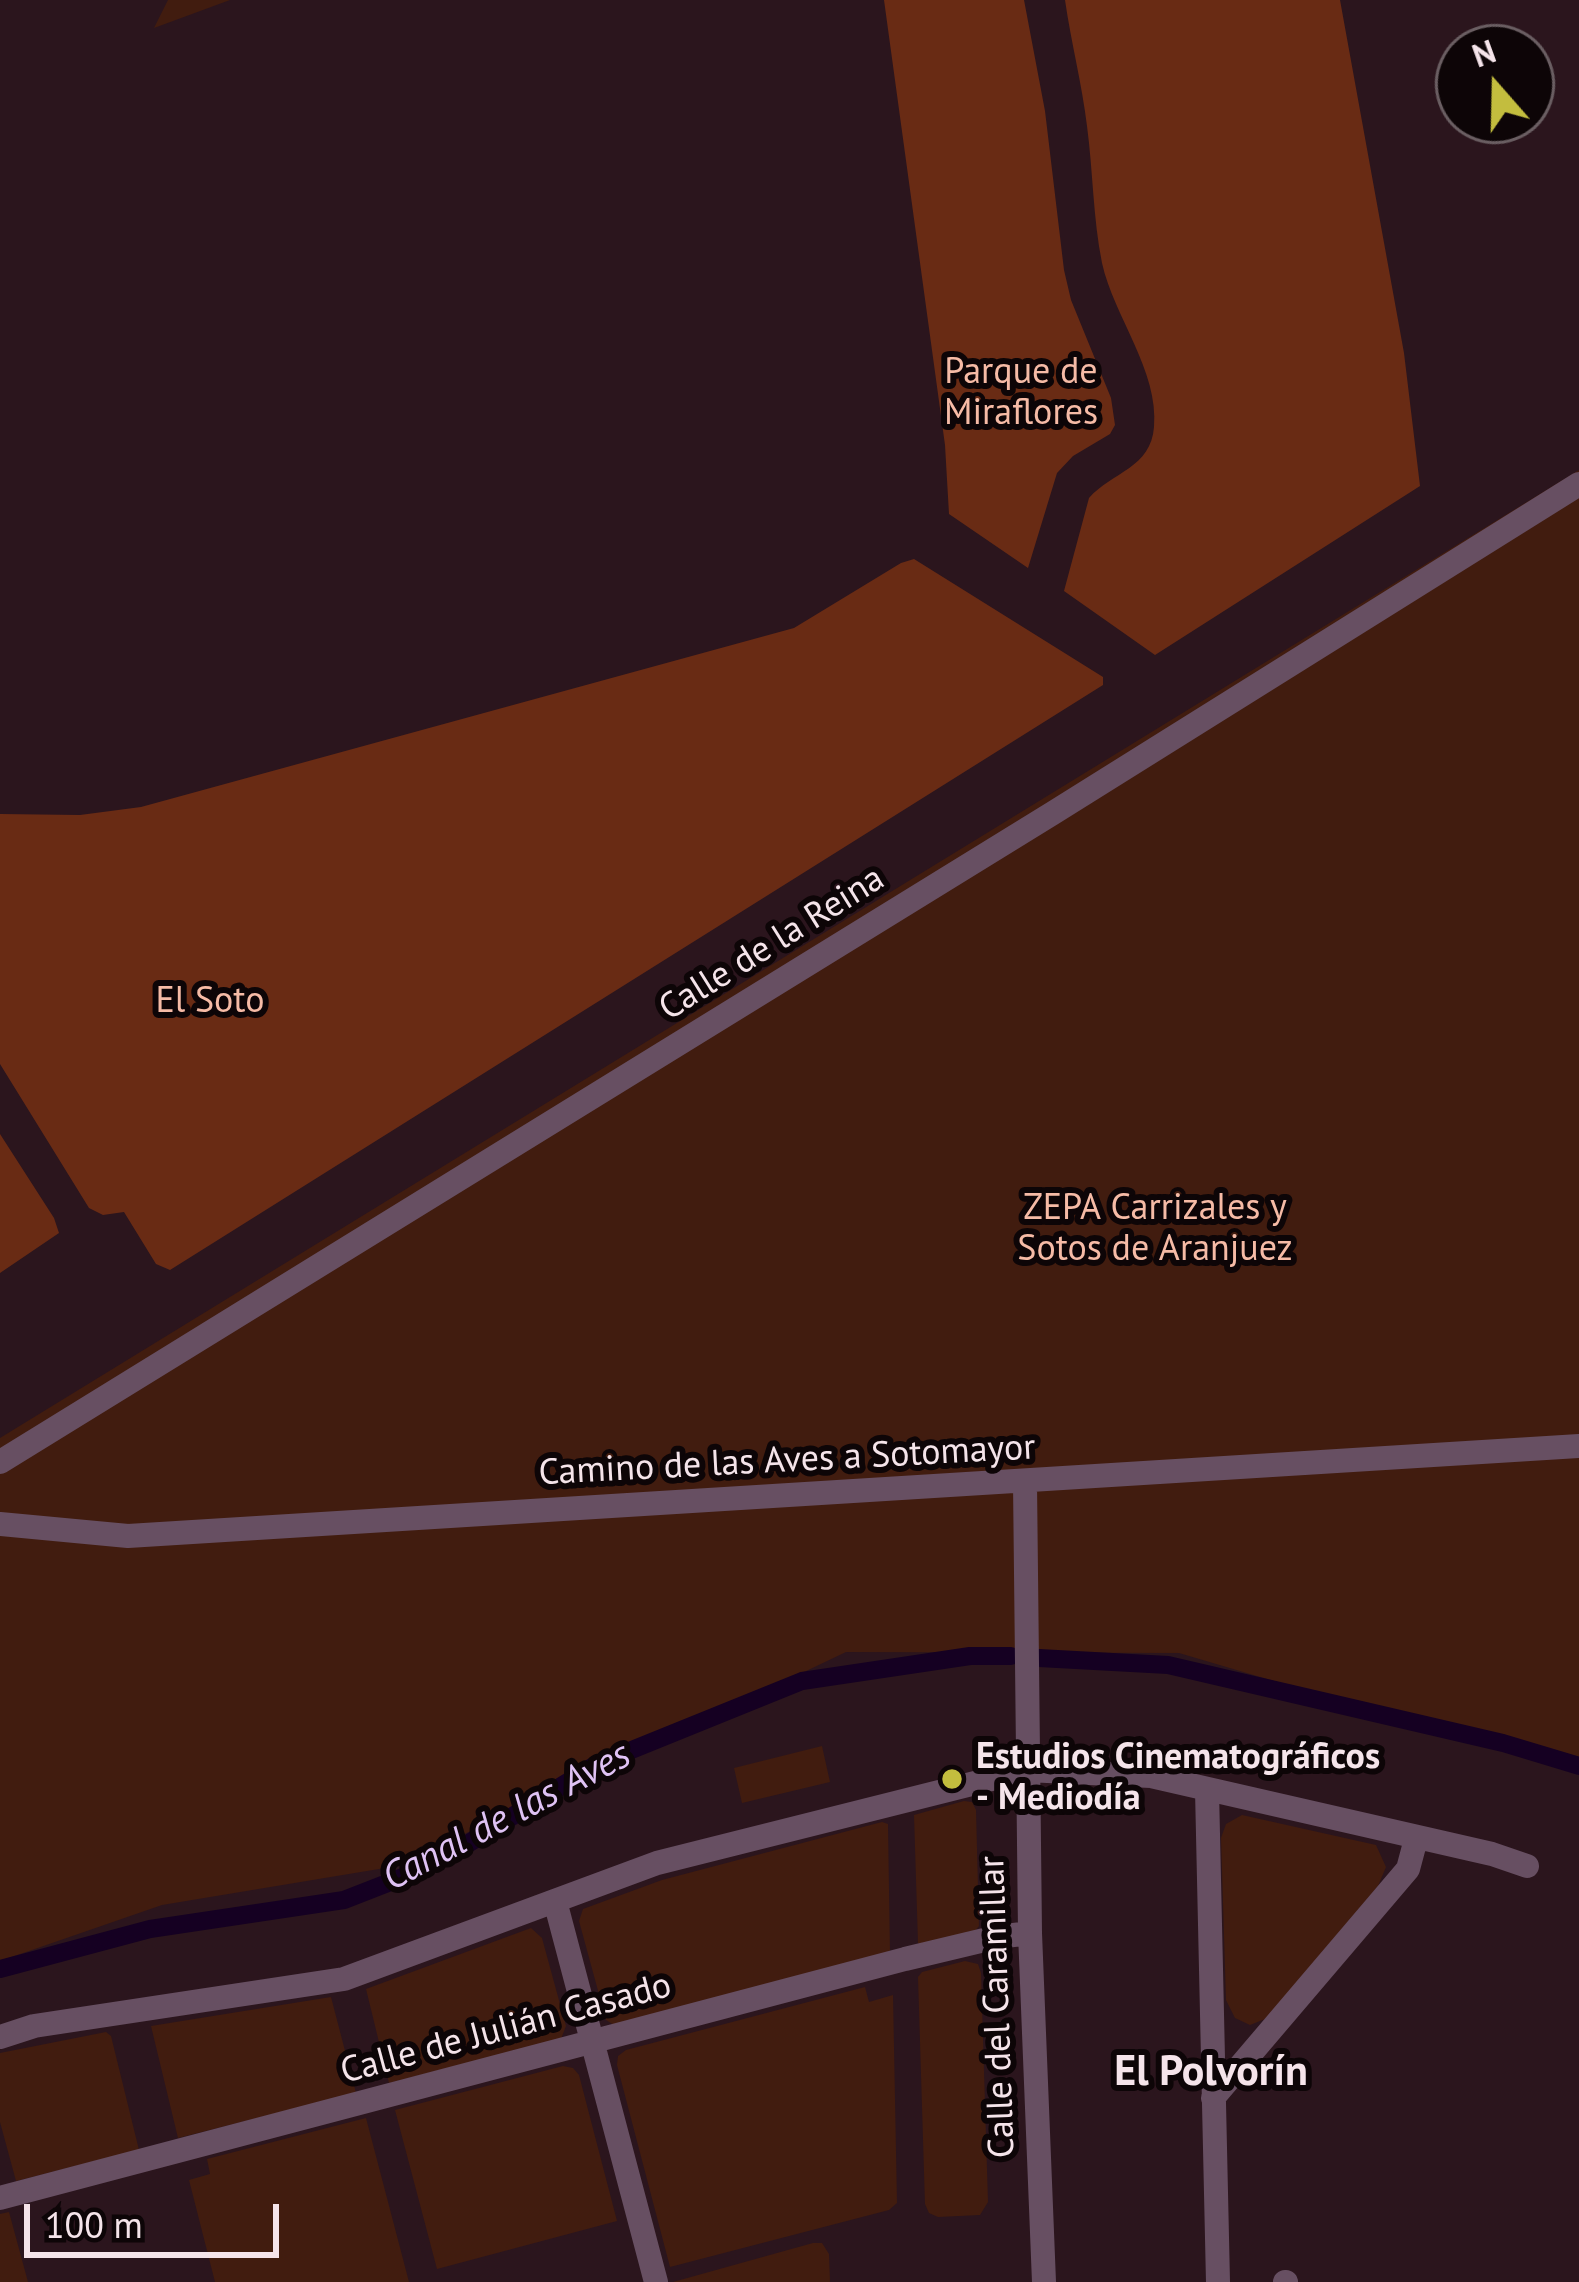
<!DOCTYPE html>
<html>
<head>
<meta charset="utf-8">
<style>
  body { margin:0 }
  #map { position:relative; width:1579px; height:2282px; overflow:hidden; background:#2b151d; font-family:"PT Sans",sans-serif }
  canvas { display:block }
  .north { position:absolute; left:1435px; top:24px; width:120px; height:120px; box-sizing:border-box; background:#0d0507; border:3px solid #6a5e62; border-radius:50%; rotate:340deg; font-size:33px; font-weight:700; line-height:48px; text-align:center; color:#f5e4ea }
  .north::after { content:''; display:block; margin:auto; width:42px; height:54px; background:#c3bd3e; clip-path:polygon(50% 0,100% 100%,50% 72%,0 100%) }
  .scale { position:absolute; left:24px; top:2204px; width:255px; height:54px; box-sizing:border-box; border:6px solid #f5e4ea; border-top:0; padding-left:15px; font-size:36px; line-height:42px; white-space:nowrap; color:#f5e4ea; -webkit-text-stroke:9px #0d0507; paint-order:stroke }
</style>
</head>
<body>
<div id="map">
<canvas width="1579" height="2282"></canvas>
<div class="north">N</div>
<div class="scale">100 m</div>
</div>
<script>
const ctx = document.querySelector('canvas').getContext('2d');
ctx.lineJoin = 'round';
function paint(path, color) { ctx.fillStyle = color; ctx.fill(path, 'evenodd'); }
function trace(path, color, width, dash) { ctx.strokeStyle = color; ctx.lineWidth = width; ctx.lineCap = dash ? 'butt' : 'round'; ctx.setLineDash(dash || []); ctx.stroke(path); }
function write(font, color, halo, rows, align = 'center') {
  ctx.font = font + ' "PT Sans",sans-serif'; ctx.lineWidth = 12; ctx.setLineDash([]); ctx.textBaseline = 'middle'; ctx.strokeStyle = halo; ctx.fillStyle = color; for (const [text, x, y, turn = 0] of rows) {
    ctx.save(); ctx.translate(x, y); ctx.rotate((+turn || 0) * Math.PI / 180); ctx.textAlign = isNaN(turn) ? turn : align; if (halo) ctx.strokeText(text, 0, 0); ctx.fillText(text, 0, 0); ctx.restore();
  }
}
paint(new Path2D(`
  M168,0H230L154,28Z
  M1579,470V1771L1179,1653L846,1652L397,1866L162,1905L0,1961V1438Z
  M822,1746L830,1782L742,1803L734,1768Z
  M964,1801L972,1802L976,1810L979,1926L975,1931L921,1946L918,1943L914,1815Z
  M1242,1815L1376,1845L1386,1867L1378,1886L1272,2012L1265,2019L1250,2025L1235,2018L1226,2000L1221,1838L1226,1824Z
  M882,1822L888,1824L890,1954L614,2025L606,2020L579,1921L583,1909L662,1880Z
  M531,1928L542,1938L566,2026L561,2039L389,2083L366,1989Z
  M965,1961L978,1964L981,1973L988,2202L980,2215L938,2217L929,2213L925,2204L918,1977L922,1972Z
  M865,1987L869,2002L893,1995L897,2203L889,2210L670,2267L617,2065L618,2056L626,2050Z
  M331,1997L356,2093L178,2138L151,2026Z
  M106,2032L111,2036L139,2150L16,2181L0,2122V2053Z
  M563,2066L573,2068L579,2075L617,2221L437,2269L395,2110Z
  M366,2118L409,2282H215L189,2180L210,2174L207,2159Z
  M9,2212L28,2282H0V2214Z
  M813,2243H822L829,2254L830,2282H673Z`), '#411c0f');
paint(new Path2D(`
  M884,0H1024L1045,111L1064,270L1071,300L1111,398L1115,425L1110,434L1073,456L1057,473L1028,568L949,514L945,445Z
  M1065,0H1340L1404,353L1420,486L1155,655L1064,591L1089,498C1112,472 1151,468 1154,427C1159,371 1114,317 1102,263C1093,218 1093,171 1087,126C1082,84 1071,42 1065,0Z
  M914,559L1103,677V685L170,1270L156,1264L124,1212L103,1215L89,1208L0,1064V814L80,815L141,807L794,628L901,563Z
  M0,1134L54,1218L59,1233L0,1273Z`), '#692b14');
trace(new Path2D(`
  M1039,1658L1168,1665L1503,1743L1579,1766
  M0,1969L150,1929L344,1900L403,1877L461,1848L597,1764L802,1681L970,1656H1011`), '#150022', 18);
trace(new Path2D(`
  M0,1462L1053,813L1579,484
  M1025,1483L1030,1933L1044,2282
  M0,1524L128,1536L1579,1446
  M1207,1790L1218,2282
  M555,1901L656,2282
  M0,2037L34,2026L344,1979L657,1863L1027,1770L1151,1776L1492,1854L1527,1866
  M1213,2098L1408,1869L1416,1839
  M0,2198L905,1959L997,1937L1030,1933
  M1285,2282H1286`), '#674f62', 24);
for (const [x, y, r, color] of [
  [952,1779,12,"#c3bd3e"]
]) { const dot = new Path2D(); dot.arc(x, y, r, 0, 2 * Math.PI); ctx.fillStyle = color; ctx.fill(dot); trace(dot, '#0d0507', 4.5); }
write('36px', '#f6bba6', '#0d0507', [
  ["Parque de",1021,373],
  ["Miraflores",1021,414],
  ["El Soto",210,1002],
  ["ZEPA Carrizales y",1155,1209],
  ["Sotos de Aranjuez",1155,1250]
]);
write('36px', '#f5e4ea', '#0d0507', [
  ["Calle de la Reina",772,944,-32],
  ["Camino de las Aves a Sotomayor",787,1461,-3],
  ["Calle del Caramillar",998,2007,-92],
  ["Calle de Julián Casado",506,2029,-15]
]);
write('bold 36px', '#f5e4ea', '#0d0507', [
  ["Estudios Cinematográficos",976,1758],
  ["- Mediodía",976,1799]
], 'left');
write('italic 39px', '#dfc2f4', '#0d0507', [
  ["Canal de las Aves",507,1817,-28]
]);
write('bold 42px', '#f5e4ea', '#0d0507', [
  ["El Polvorín",1211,2073]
]);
</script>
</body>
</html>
